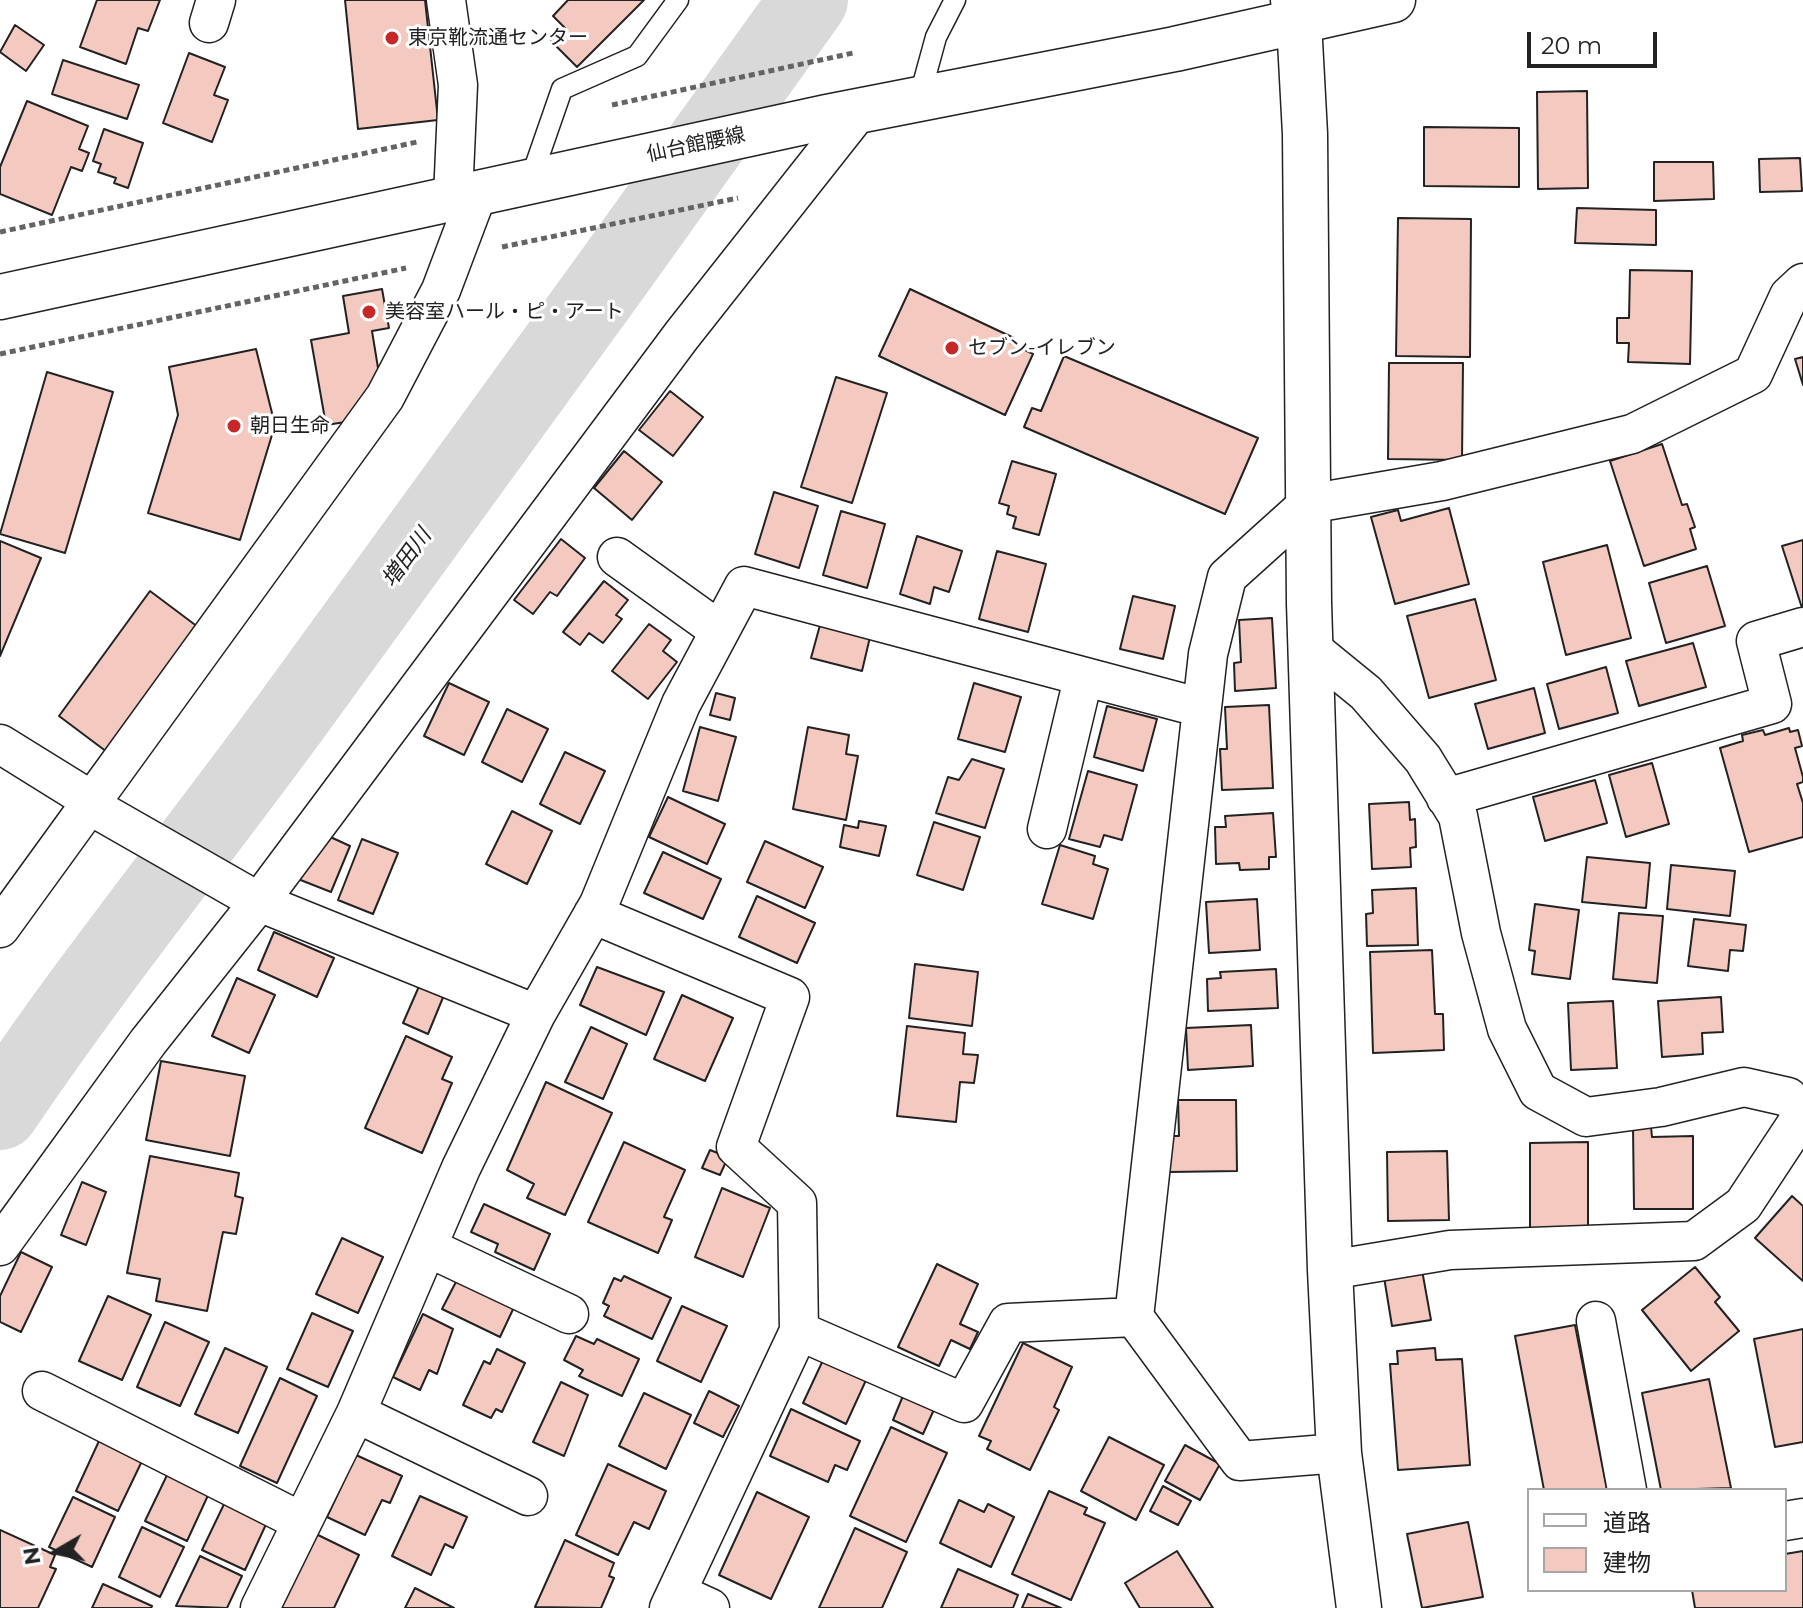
<!DOCTYPE html>
<html>
<head>
<meta charset="utf-8">
<style>
  body { margin:0 }
  #map { position:relative; width:1803px; height:1608px; overflow:hidden; background:#fff; font-family:Montserrat,"Noto Sans JP",sans-serif }
  canvas { display:block }
  .legend { position:absolute; left:1527px; top:1488px; width:260px; height:104px; box-sizing:border-box; background:#fff; border:2px solid #a7a7a7; margin:0; padding:10px 14px; list-style:none; font-size:24px; color:#222 }
  .legend li { display:flex; align-items:center; gap:16px; height:40px }
  .legend b { width:40px; border:2px solid #a7a7a7 }
  .north { position:absolute; left:16px; top:1512px; width:80px; height:80px; -webkit-text-stroke:6px #fff; paint-order:stroke; rotate:261deg; font-size:22px; font-weight:700; line-height:32px; text-align:center; color:#222 }
  .north::after { content:''; display:block; margin:auto; width:28px; height:36px; background:#222; clip-path:polygon(50% 0,100% 100%,50% 72%,0 100%) }
  .scale { position:absolute; left:1527px; top:32px; width:130px; height:36px; box-sizing:border-box; border:4px solid #222; border-top:0; padding-left:10px; font-size:24px; line-height:28px; white-space:nowrap; color:#222; -webkit-text-stroke:6px #fff; paint-order:stroke }
</style>
</head>
<body>
<div id="map">
<canvas width="1803" height="1608"></canvas>
<ul class="legend">
<li><b style="height:10px;background:#fff"></b>道路</li>
<li><b style="height:22px;background:#f3c9c0"></b>建物</li>
</ul>
<div class="north">N</div>
<div class="scale">20 m</div>
</div>
<script>
const ctx = document.querySelector('canvas').getContext('2d');
ctx.lineJoin = 'round';
function trace(path, color, width, dash) { ctx.strokeStyle = color; ctx.lineWidth = width; ctx.lineCap = dash ? 'butt' : 'round'; ctx.setLineDash(dash || []); ctx.stroke(path); }
function paint(path, color) { ctx.fillStyle = color; ctx.fill(path, 'evenodd'); }
function write(font, color, halo, rows, align = 'center') {
  ctx.font = font + ' Montserrat,"Noto Sans JP",sans-serif'; ctx.lineWidth = 6; ctx.setLineDash([]); ctx.textBaseline = 'middle'; ctx.strokeStyle = halo; ctx.fillStyle = color; for (const [text, x, y, turn = 0] of rows) {
    ctx.save(); ctx.translate(x, y); ctx.rotate((+turn || 0) * Math.PI / 180); ctx.textAlign = isNaN(turn) ? turn : align; if (halo) ctx.strokeText(text, 0, 0); ctx.fillText(text, 0, 0); ctx.restore();
  }
}
trace(new Path2D(`
  M0,1111C93,973 197,845 295,711C468,475 639,238 809,0`), '#d9d9d9', 78);
const building = new Path2D(`
  M97,0H160L148,31L138,28L126,64L80,47Z
  M345,0H425L438,120L358,129Z
  M568,0H644L577,67L551,41L565,28L553,16Z
  M15,25L44,45L26,71L0,52Z
  M189,53L225,67L214,95L228,100L212,142L163,123Z
  M63,60L139,85L127,119L52,94Z
  M1587,91L1588,188L1538,189L1537,92Z
  M27,101L88,126L79,149L89,153L82,171L71,167L52,215L0,194V167Z
  M1424,127L1519,128V187L1424,186Z
  M104,129L143,143L128,188L114,183L116,178L98,172L101,164L93,161Z
  M1800,158L1802,191L1760,192L1759,159Z
  M1654,162H1713L1714,199L1654,201Z
  M1577,208L1656,210V245L1575,243Z
  M1398,218L1471,219L1470,357L1396,356Z
  M1630,270L1692,271L1690,364L1628,362L1629,343H1617V318H1629Z
  M382,289L389,328L372,331L379,374L352,421L326,425L311,340L349,333L343,296Z
  M910,289L1014,338L1011,343L1033,354L1005,415L879,356Z
  M256,349L275,425L240,540L148,513L178,415L169,367Z
  M1064,356L1258,438L1225,514L1024,427L1032,408L1041,411Z
  M1803,357V385L1795,359Z
  M1389,363H1463L1462,460L1388,459Z
  M47,372L113,392L65,553L0,534Z
  M836,377L887,393L852,503L801,487Z
  M670,391L703,417L673,456L639,430Z
  M1662,444L1682,505L1687,504L1695,527L1690,529L1696,549L1644,566L1610,461Z
  M624,451L662,482L632,520L594,488Z
  M1012,461L1056,474L1039,535L1013,528L1016,517L1007,514L1009,506L999,503Z
  M774,492L818,506L799,568L755,554Z
  M1449,508L1469,584L1395,604L1371,517L1398,510L1401,521Z
  M841,511L885,524L867,588L823,575Z
  M917,536L962,551L949,592L934,587L930,604L900,594Z
  M561,539L585,558L557,596L550,592L533,614L514,600Z
  M1803,540V608H1802L1782,546Z
  M0,541L41,558L0,656Z
  M1607,545L1631,638L1566,655L1543,562Z
  M997,551L1046,564L1028,632L979,619Z
  M1707,566L1725,626L1666,643L1649,583Z
  M604,581L628,600L616,615L622,619L603,643L589,633L580,645L563,632Z
  M150,591L202,630L111,755L59,716Z
  M1133,596L1175,606L1163,659L1120,649Z
  M1475,599L1496,680L1429,698L1407,616Z
  M1272,618L1276,688L1235,691L1234,663L1241,662L1239,620Z
  M649,624L671,640L663,651L677,662L648,699L612,671Z
  M820,625L870,637L862,671L811,658Z
  M1693,643L1706,687L1639,706L1626,661Z
  M1606,667L1618,713L1559,729L1547,684Z
  M449,683L489,702L464,755L424,736Z
  M974,683L1021,697L1005,752L958,739Z
  M1534,688L1545,733L1488,749L1475,704Z
  M716,693L735,698L730,720L710,715Z
  M1269,705L1273,788L1222,790L1220,749H1227L1225,707Z
  M1107,706L1157,719L1143,771L1094,757Z
  M507,709L548,729L522,782L482,762Z
  M700,727L736,737L718,801L683,791Z
  M808,727L849,735L846,754L858,756L846,820L793,809Z
  M1789,728L1790,732L1798,730L1802,746L1795,748L1803,777V782L1797,784L1803,803V837L1749,852L1720,748L1743,741L1742,735L1763,730L1765,735Z
  M565,752L605,771L580,824L540,804Z
  M972,759L1004,769L985,828L936,813L948,777L959,780Z
  M1652,763L1669,824L1626,837L1609,775Z
  M1088,771L1137,785L1122,840L1104,835L1100,847L1069,839Z
  M1595,780L1607,823L1545,841L1533,797Z
  M668,797L725,824L707,864L649,837Z
  M1409,802L1410,820L1415,819L1416,847L1410,848L1411,867L1372,869L1369,804Z
  M512,811L552,831L527,884L486,864Z
  M1273,813L1276,857H1269V869L1240,870L1239,863L1216,864L1215,827H1226L1225,816Z
  M859,821L886,826L879,856L840,847L844,825L858,828Z
  M934,822L980,837L963,890L917,875Z
  M326,835L350,846L331,892L298,879Z
  M362,839L398,853L373,914L338,900Z
  M765,841L823,867L805,908L747,882Z
  M1060,845L1095,856L1093,864L1108,869L1093,919L1042,904Z
  M663,852L721,879L703,919L644,893Z
  M1587,857L1650,863L1646,908L1582,902Z
  M1671,865L1735,871L1730,916L1667,909Z
  M1416,888L1418,945L1367,946L1366,914L1373,913L1372,890Z
  M757,896L815,923L797,963L739,937Z
  M1257,899L1260,950L1209,953L1206,902Z
  M1535,904L1579,910L1570,979L1532,974L1535,951L1529,950Z
  M1619,913L1663,916L1657,983L1613,979Z
  M1694,919L1746,925L1743,951L1730,950L1728,971L1688,966Z
  M274,932L334,958L317,997L258,970Z
  M1432,950L1435,1014H1443L1444,1050L1373,1053L1370,952Z
  M915,964L978,972L972,1026L909,1018Z
  M597,967L664,992L646,1035L580,1005Z
  M1276,969L1278,1008L1208,1011L1207,979L1221,978L1220,972Z
  M237,978L275,995L249,1053L212,1036Z
  M420,984L444,995L428,1034L403,1023Z
  M682,995L733,1018L705,1081L654,1059Z
  M1721,997L1723,1032L1702,1033L1703,1054L1662,1057L1658,1001Z
  M1613,1001L1617,1068L1571,1070L1568,1003Z
  M1251,1025L1253,1066L1188,1070L1186,1028Z
  M907,1026L965,1033L963,1054L978,1055L974,1083L960,1082L956,1122L897,1116Z
  M591,1027L627,1044L603,1099L565,1082Z
  M406,1036L452,1057L442,1079L452,1083L422,1153L365,1128Z
  M161,1061L245,1076L230,1156L146,1140Z
  M546,1082L612,1113L565,1215L527,1198L534,1184L507,1170Z
  M1178,1100H1236L1237,1171L1169,1172L1168,1136H1179Z
  M1633,1127H1651L1652,1137L1693,1136V1209H1634Z
  M624,1142L685,1170L664,1217L672,1220L658,1253L588,1222Z
  M1588,1142V1230H1530V1143Z
  M710,1150L728,1157L720,1175L702,1168Z
  M1447,1151L1449,1220L1388,1221L1387,1152Z
  M150,1156L239,1173L235,1196L243,1198L236,1234L223,1232L207,1311L156,1301L160,1279L127,1273Z
  M82,1182L106,1192L86,1245L61,1235Z
  M722,1188L770,1208L743,1277L695,1257Z
  M1792,1196L1803,1206V1281L1755,1238Z
  M484,1204L550,1234L534,1270L495,1252L498,1244L471,1232Z
  M342,1238L383,1257L358,1313L316,1294Z
  M21,1252L52,1267L21,1332L0,1322V1296Z
  M937,1264L978,1284L960,1324L978,1332L970,1349L951,1340L939,1366L898,1347Z
  M1695,1267L1720,1297L1715,1302L1739,1331L1691,1371L1642,1310Z
  M1422,1270L1431,1320L1392,1326L1384,1277Z
  M459,1276L516,1303L500,1337L442,1309Z
  M624,1276L671,1298L652,1339L604,1316L609,1306L603,1303L614,1278L621,1281Z
  M108,1296L151,1315L122,1380L79,1361Z
  M682,1306L727,1326L701,1382L657,1361Z
  M312,1313L353,1331L328,1387L287,1369Z
  M423,1314L453,1329L437,1374L429,1370L420,1390L393,1377Z
  M165,1322L209,1342L180,1406L137,1387Z
  M1575,1325L1607,1490H1544L1515,1336Z
  M1803,1329V1442L1775,1447L1754,1339Z
  M576,1336L594,1344L597,1339L639,1359L622,1396L579,1376L583,1370L564,1360Z
  M1023,1343L1072,1367L1054,1407L1059,1410L1030,1470L987,1449L991,1441L979,1436Z
  M225,1348L267,1367L238,1433L195,1414Z
  M1435,1348L1436,1360L1462,1359L1470,1465L1398,1470L1390,1364H1398L1397,1351Z
  M497,1349L525,1363L502,1412L496,1409L491,1418L463,1405L484,1361L490,1364Z
  M824,1358L867,1378L846,1424L803,1403Z
  M280,1378L317,1396L277,1483L240,1466Z
  M1709,1379L1731,1488L1661,1490L1642,1393Z
  M561,1382L588,1395L564,1456L533,1442Z
  M709,1391L739,1406L723,1437L694,1423Z
  M905,1391L936,1405L923,1434L893,1420Z
  M644,1393L691,1415L666,1469L619,1446Z
  M791,1409L860,1441L847,1470L835,1465L828,1482L770,1456Z
  M891,1427L947,1453L906,1542L850,1516Z
  M1109,1437L1164,1465L1136,1520L1081,1491Z
  M99,1441L142,1461L118,1511L76,1491Z
  M1185,1445L1220,1464L1200,1500L1165,1481Z
  M356,1455L402,1476L390,1503L382,1500L365,1535L327,1517Z
  M608,1464L666,1491L649,1529L634,1522L618,1555L576,1535Z
  M169,1471L210,1491L187,1541L145,1521Z
  M1163,1486L1191,1501L1178,1525L1150,1511Z
  M1049,1491L1087,1508L1084,1514L1105,1523L1071,1600L1012,1574Z
  M757,1492L809,1517L771,1599L719,1575Z
  M420,1496L467,1517L453,1548L445,1544L431,1575L392,1556Z
  M73,1497L115,1517L92,1567L49,1547Z
  M226,1500L268,1520L245,1570L202,1550Z
  M959,1500L984,1512L988,1504L1014,1517L991,1567L940,1543Z
  M1468,1522L1483,1597L1422,1608L1407,1534Z
  M142,1527L184,1547L160,1597L119,1577Z
  M855,1528L907,1552L882,1608H819Z
  M0,1530L55,1555L50,1567L56,1569L38,1608H0Z
  M316,1534L359,1555L334,1608H281Z
  M565,1540L614,1563L609,1576L614,1578L601,1608L535,1607Z
  M1177,1551L1213,1608H1140L1125,1583Z
  M1803,1551V1608H1695L1692,1590H1785V1554Z
  M200,1556L242,1576L227,1608L176,1606Z
  M958,1569L1018,1595L1013,1608H941Z
  M103,1584L152,1606L151,1608H92Z
  M415,1588L454,1608H405Z
  M1028,1594L1061,1608H1022Z`);
paint(building, '#f3c9c0');
trace(building, '#222', 2);
const lane = new Path2D(`
  M919,99L936,37L955,0
  M530,181L562,89L637,56L678,0`);
const street = new Path2D(`
  M446,0L458,85L453,197
  M209,23L216,0
  M617,557L720,631
  M1312,649L1366,693L1423,759L1458,816L1481,933L1507,1029L1538,1091L1586,1117L1661,1107L1744,1087L1788,1097L1803,1111
  M0,744L92,801L105,814L259,902L536,1014
  M1446,798L1772,704L1756,641L1803,627
  M1047,829L1083,679
  M593,914L790,997L736,1147L797,1203L799,1331
  M0,928L385,397L441,290L478,192
  M0,1246L148,1042L259,902L682,335L858,112
  M427,1247L569,1314
  M1330,1270L1450,1250L1694,1241L1743,1205L1803,1114
  M1134,1317L1202,708
  M1596,1321L1627,1490
  M42,1391L302,1522
  M356,1413L528,1496
  M1785,1521L1803,1518
  M677,1593L710,1608
  M260,1608L356,1413L461,1168L536,1014L599,904L681,704L744,586L1202,708L1208,654L1227,577L1308,504L1442,481L1632,434L1753,374L1789,296L1803,283
  M669,1608L799,1331L964,1403L1008,1323L1134,1317L1240,1461L1339,1453`);
const secondary = new Path2D(`
  M1293,0L1299,22L1305,134L1309,603L1330,1270L1339,1453L1359,1608
  M0,297L827,117L1175,49L1393,0`);
trace(lane, '#222', 23);
trace(street, '#222', 41);
trace(secondary, '#222', 47);
trace(new Path2D(`
  M612,105L853,53
  M0,232L417,142
  M502,247L738,198
  M0,354L406,268`), '#646464', 5, [6, 4]);
trace(lane, '#fff', 20);
trace(street, '#fff', 38);
trace(secondary, '#fff', 44);
for (const [x, y, r, color] of [
  [392,38,8,"#c62828"],
  [369,312,8,"#c62828"],
  [952,348,8,"#c62828"],
  [234,426,8,"#c62828"]
]) { const dot = new Path2D(); dot.arc(x, y, r, 0, 2 * Math.PI); ctx.fillStyle = color; ctx.fill(dot); trace(dot, '#fff', 3); }
write('20px', '#222', '#fff', [
  ["東京靴流通センター",408,38],
  ["美容室ハール・ピ・アート",385,312],
  ["セブン-イレブン",968,348],
  ["朝日生命",250,426]
], 'left');
write('20px', '#222', '#fff', [
  ["仙台館腰線",696,145,-12]
]);
write('italic 22px', '#222', '#fff', [
  ["増田川",407,558,-54]
]);
</script>
</body>
</html>
